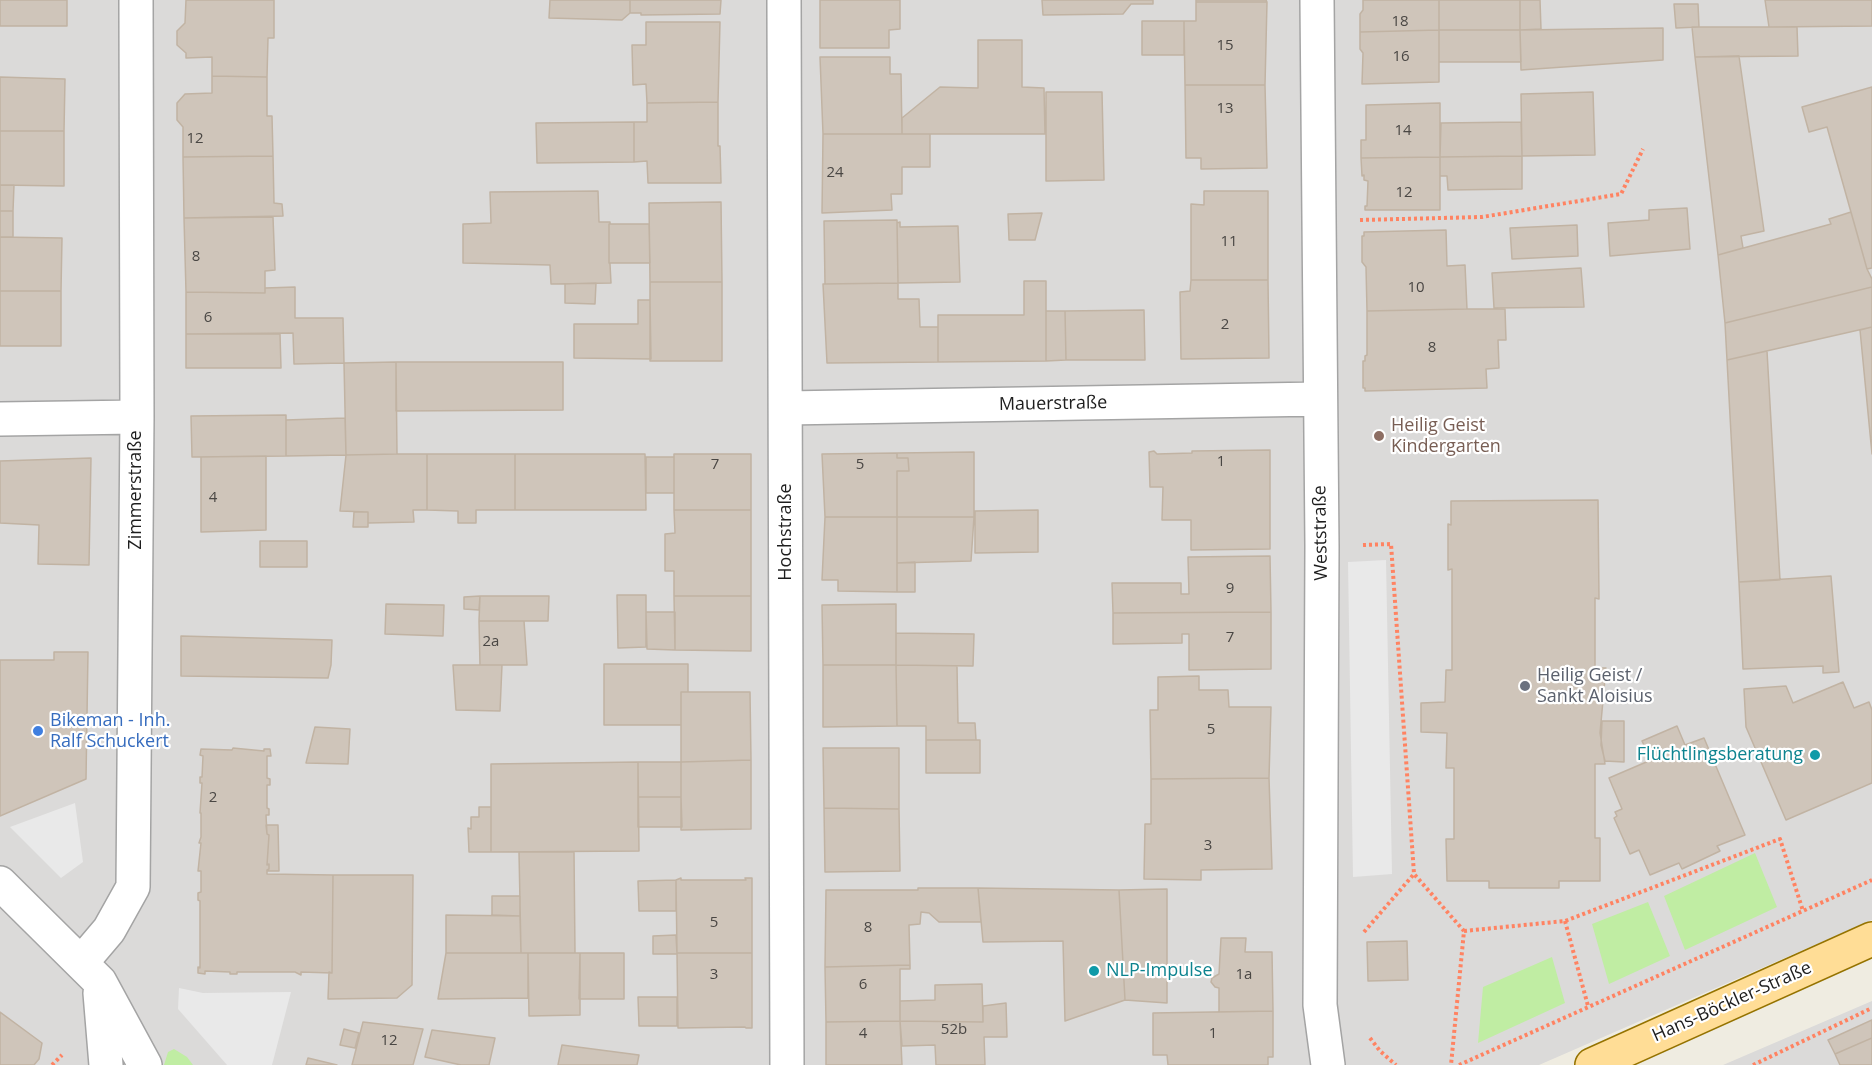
<!DOCTYPE html>
<html>
<head>
<meta charset="utf-8">
<style>
  body { margin:0 }
  canvas { display:block; background:#efece1 }
</style>
</head>
<body>
<canvas width="1872" height="1065"></canvas>
<script>
const ctx = document.querySelector('canvas').getContext('2d');
ctx.lineJoin = 'round';
function paint(path, color) { ctx.fillStyle = color; ctx.fill(path, 'evenodd'); }
function trace(path, color, width, dash) { ctx.strokeStyle = color; ctx.lineWidth = width; ctx.lineCap = dash ? 'butt' : 'round'; ctx.setLineDash(dash || []); ctx.stroke(path); }
function write(font, color, halo, rows, align = 'center') {
  ctx.font = font + ' "Open Sans",sans-serif'; ctx.lineWidth = 4.5; ctx.setLineDash([]); ctx.textBaseline = 'middle'; ctx.strokeStyle = halo; ctx.fillStyle = color; for (const [text, x, y, turn = 0] of rows) {
    ctx.save(); ctx.translate(x, y); ctx.rotate((+turn || 0) * Math.PI / 180); ctx.textAlign = isNaN(turn) ? turn : align; if (halo) ctx.strokeText(text, 0, 0); ctx.fillText(text, 0, 0); ctx.restore();
  }
}
paint(new Path2D(`
  M0,0H1872V920L1539,1065H0Z
  M1872,1001V1065H1723Z`), '#dbdad9');
paint(new Path2D(`
  M1755,853L1777,907L1685,950L1664,896Z
  M1648,902L1670,956L1609,984L1592,924Z
  M1552,957L1565,1003L1478,1043L1483,987Z
  M174,1049L187,1057L193,1065H164L168,1052Z`), '#c0eda3');
paint(new Path2D(`
  M1386,560L1392,874L1353,877L1348,562Z
  M75,803L83,862L61,878L10,827Z
  M179,988L203,993L291,992L272,1065H227L178,1009Z`), '#e9e9e9');
const building = new Path2D(`
  M0,0H67V26H0Z
  M186,0H274V38H268L267,77L212,76V57L186,58V53L177,45V31L185,23Z
  M550,0H630V13L622,20L549,18Z
  M630,0H721L720,14L641,15V13H630Z
  M820,0H900V29L889,30V48H820Z
  M1042,0H1153V4H1131L1123,14L1043,15Z
  M1196,0H1266L1267,2H1196Z
  M1363,0H1439V30L1360,32V14L1363,10Z
  M1439,0H1520V30H1439Z
  M1520,0H1540L1541,29L1520,30Z
  M1765,0H1872V26L1769,27Z
  M1196,2H1267L1265,85H1185L1184,21H1196Z
  M1674,4H1698L1699,27L1676,28Z
  M1142,21H1184V55H1142Z
  M646,22H720L718,102L647,103L646,84L633,85L632,45H646Z
  M1692,27H1797L1798,56L1695,57Z
  M1663,28V60L1521,70L1520,30Z
  M1439,30H1520L1521,62H1439Z
  M1439,30V82L1362,84L1363,53L1360,49V32Z
  M978,40H1022V87L1044,88L1045,134H902V118L940,87L978,88Z
  M1739,56L1764,231L1741,236L1743,248L1718,255L1695,57Z
  M820,57H890V74H901L902,134H823Z
  M212,76L267,77V116H272L273,156L183,157V127L177,120V103L185,94L212,93Z
  M0,77L65,79L64,131H0Z
  M1185,85H1265L1267,168L1201,169V158H1186Z
  M1872,87V268L1867,269L1827,127L1809,132L1802,107Z
  M1046,92H1102L1104,180L1046,181Z
  M1593,92L1595,155L1522,156L1521,94Z
  M718,102V146H720L721,183H648L647,161L634,162V122H647V103Z
  M1440,103V157L1361,158V140H1366V105Z
  M634,122V162L537,163L536,123Z
  M1521,122L1522,156L1440,157L1441,123Z
  M0,131H64V186L0,185Z
  M823,134H930V167H902V194H891L892,210L822,213Z
  M273,156L274,203L282,204L283,216L184,218L183,157Z
  M1522,156V189L1448,190L1447,176H1440V157Z
  M1440,157V210H1365V206H1367L1368,181L1364,180V175L1362,176L1361,158Z
  M0,185H14L13,211H0Z
  M598,191L599,222H610V224H609V263L610,264L611,283L551,284L550,265L463,263V224L491,223L490,192Z
  M1204,191H1268V280H1191V204L1204,205Z
  M721,202L722,282H650L649,203Z
  M1687,208L1690,249L1610,256L1608,223L1649,220V210Z
  M0,211H13V237H0Z
  M1851,212L1867,269L1872,279V287L1725,323L1718,255L1831,224L1829,219Z
  M1042,213L1035,240H1009L1008,214Z
  M273,217L275,270L265,271V293L186,292L184,218Z
  M897,220L898,283L825,284L824,221Z
  M900,222V227L958,226L960,282L898,283L897,223Z
  M609,224H649L650,263H609Z
  M1577,225L1578,256L1512,259L1510,228Z
  M1446,230L1447,266L1465,265L1467,309L1367,311L1366,267L1362,262V236H1364V232Z
  M0,237L62,238L61,291H0Z
  M1581,268L1584,307L1494,308L1492,273Z
  M1191,280H1268L1269,358L1181,359L1180,292L1190,291Z
  M1024,281H1046V361L938,362V315H1024Z
  M650,282H722V361H650Z
  M596,283L595,304L565,303V284Z
  M898,283V299H919L920,327H938V362L827,363L823,284Z
  M295,287V318H343L344,363L294,364L293,333L186,334V292L265,293V288Z
  M1872,287V327L1727,360L1725,323Z
  M0,291H61V346H0Z
  M638,300H650L651,359L574,358V324H638Z
  M1467,309H1505L1506,340H1498L1499,368L1486,369L1487,388L1365,391V388H1363V361H1365V356L1367,355V311Z
  M1144,310L1145,360H1066L1065,311Z
  M1046,311H1065L1066,360L1046,361Z
  M1872,327V454L1860,330Z
  M186,334H280L281,368H186Z
  M1767,351L1780,580L1739,582L1727,360Z
  M396,362H563V410L396,411Z
  M396,362L397,454L346,455L344,363Z
  M286,415V456L192,457L191,416Z
  M345,418L346,455L286,456V420Z
  M1270,450V549L1191,550V520H1162L1163,487H1150L1149,452L1154,451L1157,454L1192,453V451Z
  M974,452V517H897V471H909L908,458H897V453Z
  M897,453V458H908L909,471H897V517H825L822,454Z
  M397,454H427V510H413L414,522L368,523V512L340,511L346,455Z
  M427,454H515V510H476V523H458V511L427,510Z
  M515,454H645L646,510H515Z
  M674,454H751V510H674Z
  M266,456V530L201,532V457Z
  M646,457H674V493H646Z
  M91,458L89,565L38,564L39,525L0,523V461Z
  M1598,500L1599,599L1595,598V668H1606L1600,733L1605,764H1595V838H1600V881H1559V888H1489V881H1447L1446,839H1454V768H1446L1447,733L1421,732V703L1445,702L1446,670H1452V569L1448,570V524L1451,525V501Z
  M674,510H751V596H674V571H665V534L675,533Z
  M1038,510V552L975,553V511Z
  M354,512H368V527H353Z
  M825,517H897V592L838,591V580H822Z
  M897,517H974L971,561L897,563Z
  M260,541H307V567H260Z
  M1270,556L1271,612L1113,613L1112,583H1181V594H1189L1188,557Z
  M915,562V592H897V563Z
  M1831,576L1839,672L1823,673V666L1743,669L1739,582Z
  M617,595H646V647L618,648Z
  M480,596L479,610L464,609V597Z
  M480,596H549L548,621H479Z
  M674,596H751V651L675,650Z
  M386,604L444,605L443,636L385,634Z
  M896,604V665H823L822,605Z
  M646,612H675V650L647,649Z
  M1271,612V669L1189,670V634H1182V643L1113,644V613Z
  M479,621H524L527,665H480Z
  M896,633L974,634L973,666L896,665Z
  M181,636L332,640L331,665L328,678L181,676Z
  M54,652H88L86,779L0,816V660H54Z
  M604,664H688V692H681V725H604Z
  M453,665H502L500,711L456,710Z
  M823,665H896L897,726L823,727Z
  M896,665L973,666H957L958,723H975L976,740H926V726H897Z
  M1199,676V690H1228L1229,707H1271L1269,778L1151,779L1150,710H1158V677Z
  M1843,682L1854,708L1869,702L1872,710V783L1786,820L1746,727L1744,689L1786,686L1793,703Z
  M681,692H750L751,760L681,762Z
  M1602,721H1624V762L1605,761L1601,745Z
  M1677,726L1685,745L1704,738L1745,835L1717,846L1720,851L1682,869L1679,863L1650,875L1639,850L1630,854L1614,818L1617,816L1615,812L1622,809L1609,778L1651,760L1642,741Z
  M315,727L350,729L348,764L306,763Z
  M926,740H980V773H926Z
  M233,748L264,751V749H270L271,756H267V778L270,779V785H267V808L269,809V815H266L267,834L269,835L267,865L269,864V869L267,870V874L333,875L332,973L301,972V975L295,972H237V974H230V972L205,971V974L198,973V967L200,968V901L198,900V893L201,892V871H198L201,843H199L201,837V813H200L202,783H200V777H202L203,756L200,755L201,749L232,750Z
  M823,748H899V809L824,808Z
  M751,760V829L681,830V762Z
  M638,762H681V797H638Z
  M638,762L639,851L491,852V764Z
  M1269,778L1272,869L1201,870V880L1144,879L1145,824H1151V779Z
  M638,797H681L682,827H638Z
  M479,807H491V852H469L468,828L471,829V817H479Z
  M824,808L899,809L900,871L825,872Z
  M266,825H278L279,871H267L269,869V864L267,865L269,835L267,834Z
  M519,852H574L575,953H521Z
  M333,875H413L412,985L397,998L328,999L329,972L332,973Z
  M681,878V880H746L745,878H752V953H677L676,880Z
  M676,880V911H639L638,881Z
  M918,888H978L981,922H939L929,913L921,912L920,924L909,925L910,965L825,967L826,890H918Z
  M978,888L1119,890L1125,1000L1065,1021L1063,941L983,942Z
  M1167,889V1003L1125,1000L1119,890Z
  M492,896H520V916L492,915Z
  M446,915L520,916L521,953H446Z
  M676,935L677,954H653V936Z
  M1221,938H1246L1245,952H1272L1273,1011L1219,1012V988L1215,987L1211,982L1212,978L1219,974Z
  M1407,941L1408,980L1368,981L1367,942Z
  M446,953H528V998L438,999Z
  M528,953H580V1015L529,1016Z
  M580,953H624V999H579Z
  M677,953H752V1028H746L745,1027L678,1028Z
  M910,965V969H900V1021L826,1022L825,967Z
  M982,984L983,1022L900,1021V1001L935,1000V985Z
  M638,997H677V1026H639Z
  M1006,1003L1007,1037H984L985,1065H936L935,1045L902,1046L900,1021L983,1022V1006Z
  M1273,1011V1057H1268V1065H1168L1167,1055H1153V1013Z
  M0,1012L42,1043L39,1059L34,1065H0Z
  M1872,1020V1038L1835,1054L1828,1040Z
  M900,1021L902,1065H826V1022Z
  M363,1022L423,1029L413,1065H352Z
  M344,1029L359,1033L355,1048L340,1045Z
  M432,1030L495,1038L489,1065H461L425,1057Z
  M1872,1038V1065H1840L1835,1054Z
  M562,1045L639,1055L637,1065H558Z
  M308,1058L337,1065H306Z`);
paint(building, '#cfc5ba');
trace(building, '#c1b3a3', 1.5);
const minor = new Path2D(`
  M784,0L787,1065
  M1317,0L1322,546L1320,1005L1328,1065
  M786,408L1319,399
  M0,419L137,417
  M0,883L100,982L145,1065
  M81,963L109,930L133,887L137,417L136,0
  M100,993L106,1065`);
const major = new Path2D(`
  M1592,1065L1872,939`);
trace(minor, '#a4a4a4', 36);
trace(major, '#957300', 36);
trace(new Path2D(`
  M1360,220L1482,217L1621,194L1643,149
  M1363,545L1391,544L1414,874L1464,931L1451,1065
  M1565,921L1588,1006
  M1464,931L1565,921L1780,839L1803,911
  M1364,932L1414,874
  M1370,1038L1380,1051L1396,1065
  M52,1065L62,1055
  M1459,1065L1872,880
  M1753,1065L1872,1008`), '#ff8362', 4, [3, 3]);
trace(minor, '#fff', 33);
trace(major, '#ffdd96', 33);
for (const [x, y, r, color] of [
  [1379,436,6,"#8d6e63"],
  [1525,686,6,"#6b7280"],
  [38,731,6,"#3f7fe0"],
  [1815,755,6,"#0f9aa8"],
  [1094,971,6,"#0f9aa8"]
]) { const dot = new Path2D(); dot.arc(x, y, r, 0, 2 * Math.PI); ctx.fillStyle = color; ctx.fill(dot); trace(dot, '#fff', 2); }
write('15px', '#4a4744', null, [
  ["18",1400,22],
  ["15",1225,46],
  ["16",1401,57],
  ["13",1225,109],
  ["14",1403,131],
  ["12",195,139],
  ["24",835,173],
  ["12",1404,193],
  ["11",1229,242],
  ["8",196,257],
  ["10",1416,288],
  ["6",208,318],
  ["2",1225,325],
  ["8",1432,348],
  ["1",1221,462],
  ["7",715,465],
  ["5",860,465],
  ["4",213,498],
  ["9",1230,589],
  ["7",1230,638],
  ["2a",491,642],
  ["5",1211,730],
  ["2",213,798],
  ["3",1208,846],
  ["5",714,923],
  ["8",868,928],
  ["3",714,975],
  ["1a",1244,975],
  ["6",863,985],
  ["52b",954,1030],
  ["4",863,1034],
  ["1",1213,1034],
  ["12",389,1041]
]);
write('18px', '#1d1d1d', '#fff', [
  ["Mauerstraße",1053,404,-1],
  ["Zimmerstraße",136,490,-90],
  ["Hochstraße",786,532,-90],
  ["Weststraße",1321,533,-91],
  ["Hans-Böckler-Straße",1732,1002,-24]
]);
write('18px', '#785e54', '#fff', [
  ["Heilig Geist",1391,426],
  ["Kindergarten",1391,447]
], 'left');
write('18px', '#5b616d', '#fff', [
  ["Heilig Geist /",1537,676],
  ["Sankt Aloisius",1537,697]
], 'left');
write('18px', '#366cbe', '#fff', [
  ["Bikeman - Inh.",50,721],
  ["Ralf Schuckert",50,742]
], 'left');
write('18px', '#0d838f', '#fff', [
  ["Flüchtlingsberatung",1803,755],
  ["NLP-Impulse",1106,971,"left"]
], 'right');
</script>
</body>
</html>
